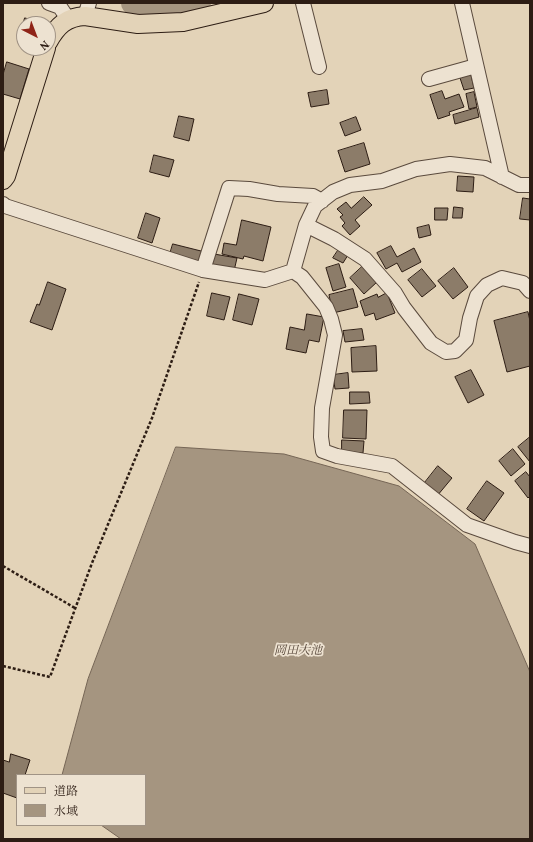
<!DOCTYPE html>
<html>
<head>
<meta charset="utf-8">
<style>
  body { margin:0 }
  #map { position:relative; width:533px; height:842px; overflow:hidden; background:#e3d3b8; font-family:Vollkorn,"Noto Serif JP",serif }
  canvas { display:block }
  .frame { position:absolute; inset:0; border:4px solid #2d1d14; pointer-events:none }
  .legend { position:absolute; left:16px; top:774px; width:130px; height:52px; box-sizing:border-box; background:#ede2d1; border:1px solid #a09385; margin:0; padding:5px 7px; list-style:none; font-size:12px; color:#2d1d14 }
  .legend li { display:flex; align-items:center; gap:8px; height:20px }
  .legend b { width:20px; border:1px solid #a09385 }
  .north { position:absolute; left:16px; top:16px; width:40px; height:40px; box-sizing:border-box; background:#ede2d1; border:1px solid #a09385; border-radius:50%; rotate:138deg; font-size:11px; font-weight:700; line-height:16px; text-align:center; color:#2d1d14 }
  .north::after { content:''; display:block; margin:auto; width:14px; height:18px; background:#8f2418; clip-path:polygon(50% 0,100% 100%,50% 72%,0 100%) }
</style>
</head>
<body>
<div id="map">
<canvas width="533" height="842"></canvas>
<div class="frame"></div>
<ul class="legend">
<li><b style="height:5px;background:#e3d3b8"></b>道路</li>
<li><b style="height:11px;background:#a59580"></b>水域</li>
</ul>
<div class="north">N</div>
</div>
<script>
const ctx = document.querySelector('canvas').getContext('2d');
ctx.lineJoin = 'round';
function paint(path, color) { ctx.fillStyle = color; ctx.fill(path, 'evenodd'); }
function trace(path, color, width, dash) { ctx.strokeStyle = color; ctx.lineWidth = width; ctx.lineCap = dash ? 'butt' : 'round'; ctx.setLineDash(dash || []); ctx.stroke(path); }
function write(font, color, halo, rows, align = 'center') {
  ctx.font = font + ' Vollkorn,"Noto Serif JP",serif'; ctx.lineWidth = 3.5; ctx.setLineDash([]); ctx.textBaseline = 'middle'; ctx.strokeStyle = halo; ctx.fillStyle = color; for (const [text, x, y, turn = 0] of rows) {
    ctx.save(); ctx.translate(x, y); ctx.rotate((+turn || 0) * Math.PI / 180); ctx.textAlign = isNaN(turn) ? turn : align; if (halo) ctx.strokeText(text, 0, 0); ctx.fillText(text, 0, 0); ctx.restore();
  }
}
const water = new Path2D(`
  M176,447L284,454L399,486L475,544L530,672V839H121L101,825H145V775H62L88,679Z`);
paint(water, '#a59580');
trace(water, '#756555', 1);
trace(new Path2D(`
  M133,3L154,6L199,3`), '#a59580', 24);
const building = new Path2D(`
  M25,18L40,22L39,24H24V44L18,42Z
  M7,62L29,69L20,99L3,94V75Z
  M471,75L474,88L464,90L460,78Z
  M327,90L329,104L311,107L308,93Z
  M442,91L445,99L459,94L464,107L449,112L450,115L438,119L430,95Z
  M474,92L477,107L469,109L466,94Z
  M477,108L479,117L455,124L453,115Z
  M179,116L194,119L189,141L174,137Z
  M356,117L361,130L345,136L340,123Z
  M364,143L370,164L345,172L338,151Z
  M154,155L174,160L169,177L150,172Z
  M458,176L474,177L473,192L457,191Z
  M364,197L372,205L355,220L360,226L350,235L342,226L345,223L340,217L343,215L337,209L346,202L351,208Z
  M523,198L530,199V220L520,219Z
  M454,207L463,208L462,218H453Z
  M435,208H448L447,220H435Z
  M146,213L160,218L152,243L138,238Z
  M242,220L271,227L263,261L244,256L243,259L222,254L224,243L236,245Z
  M429,225L431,235L419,238L417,228Z
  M173,244L205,252L202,262L170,254Z
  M391,246L397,257L414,248L421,262L402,272L397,263L386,269L377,253Z
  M339,249L348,255L343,263L333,258Z
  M214,254L237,258L234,271L212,267Z
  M339,264L346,287L333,291L326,268Z
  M363,266L377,282L364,294L350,278Z
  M454,268L468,287L453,299L438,281Z
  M422,269L436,286L422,297L408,280Z
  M48,282L66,289L52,330L30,322L37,304L39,305Z
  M353,289L358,307L333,313L329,295Z
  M212,293L230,297L224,320L207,316Z
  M387,293L395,313L376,320L374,313L365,316L360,301L377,294L378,297Z
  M239,294L259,299L252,325L233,320Z
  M528,312L530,321V366L507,372L494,321Z
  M307,314L324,317L319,342L309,340L306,353L286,349L290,327L304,330Z
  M362,329L364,340L345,342L343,331Z
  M376,346L377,371L352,372L351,348Z
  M471,370L484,395L468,403L455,377Z
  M348,373L349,388L335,389L333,375Z
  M350,392H369L370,403L350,404Z
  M344,410H367L366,439L343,438Z
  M530,437V462L518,447Z
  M342,440L364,441L363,453L342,452Z
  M513,449L525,464L511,476L499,461Z
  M438,466L452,478L437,496L423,485Z
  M526,472L530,477V496L528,498L515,481Z
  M487,481L504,493L484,521L467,509Z
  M11,754L30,760L25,775H17V798L3,793V760L9,762Z`);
paint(building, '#8c7c69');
trace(building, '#2d1d14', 1);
const minor = new Path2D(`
  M49,3L60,7L68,19
  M303,3L319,67
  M462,3L502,177
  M85,16L89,3
  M429,79L476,66
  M3,204L5,206L203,270L265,280L293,271
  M306,225L334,239L365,259L395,293L404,308L431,343L446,352L455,351L466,340L470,318L477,296L487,285L502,278L523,283L530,291
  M203,270L229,188L249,189L278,194L313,196L322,201
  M293,271L302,277L326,307L331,319L335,335L322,408L321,437L323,451L337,456L392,466L467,525L515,542L530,546
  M293,271L306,225L315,206L333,192L350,185L382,181L416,169L450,164L485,168L519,185H530`);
const major = new Path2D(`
  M48,42C57,26 66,17 85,16L138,24L183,22L264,3
  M3,180L6,176L46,48`);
trace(minor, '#5a4a3d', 16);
trace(major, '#2d1d14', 20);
trace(new Path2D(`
  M3,566L75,608
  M3,666L50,677L92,563L152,418L199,282`), '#2d1d14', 2.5, [3, 2]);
trace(minor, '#ede2d1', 14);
trace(major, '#e3d3b8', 18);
write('italic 12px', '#57473a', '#ede2d1', [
  ["岡田大池",298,652]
]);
</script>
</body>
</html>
